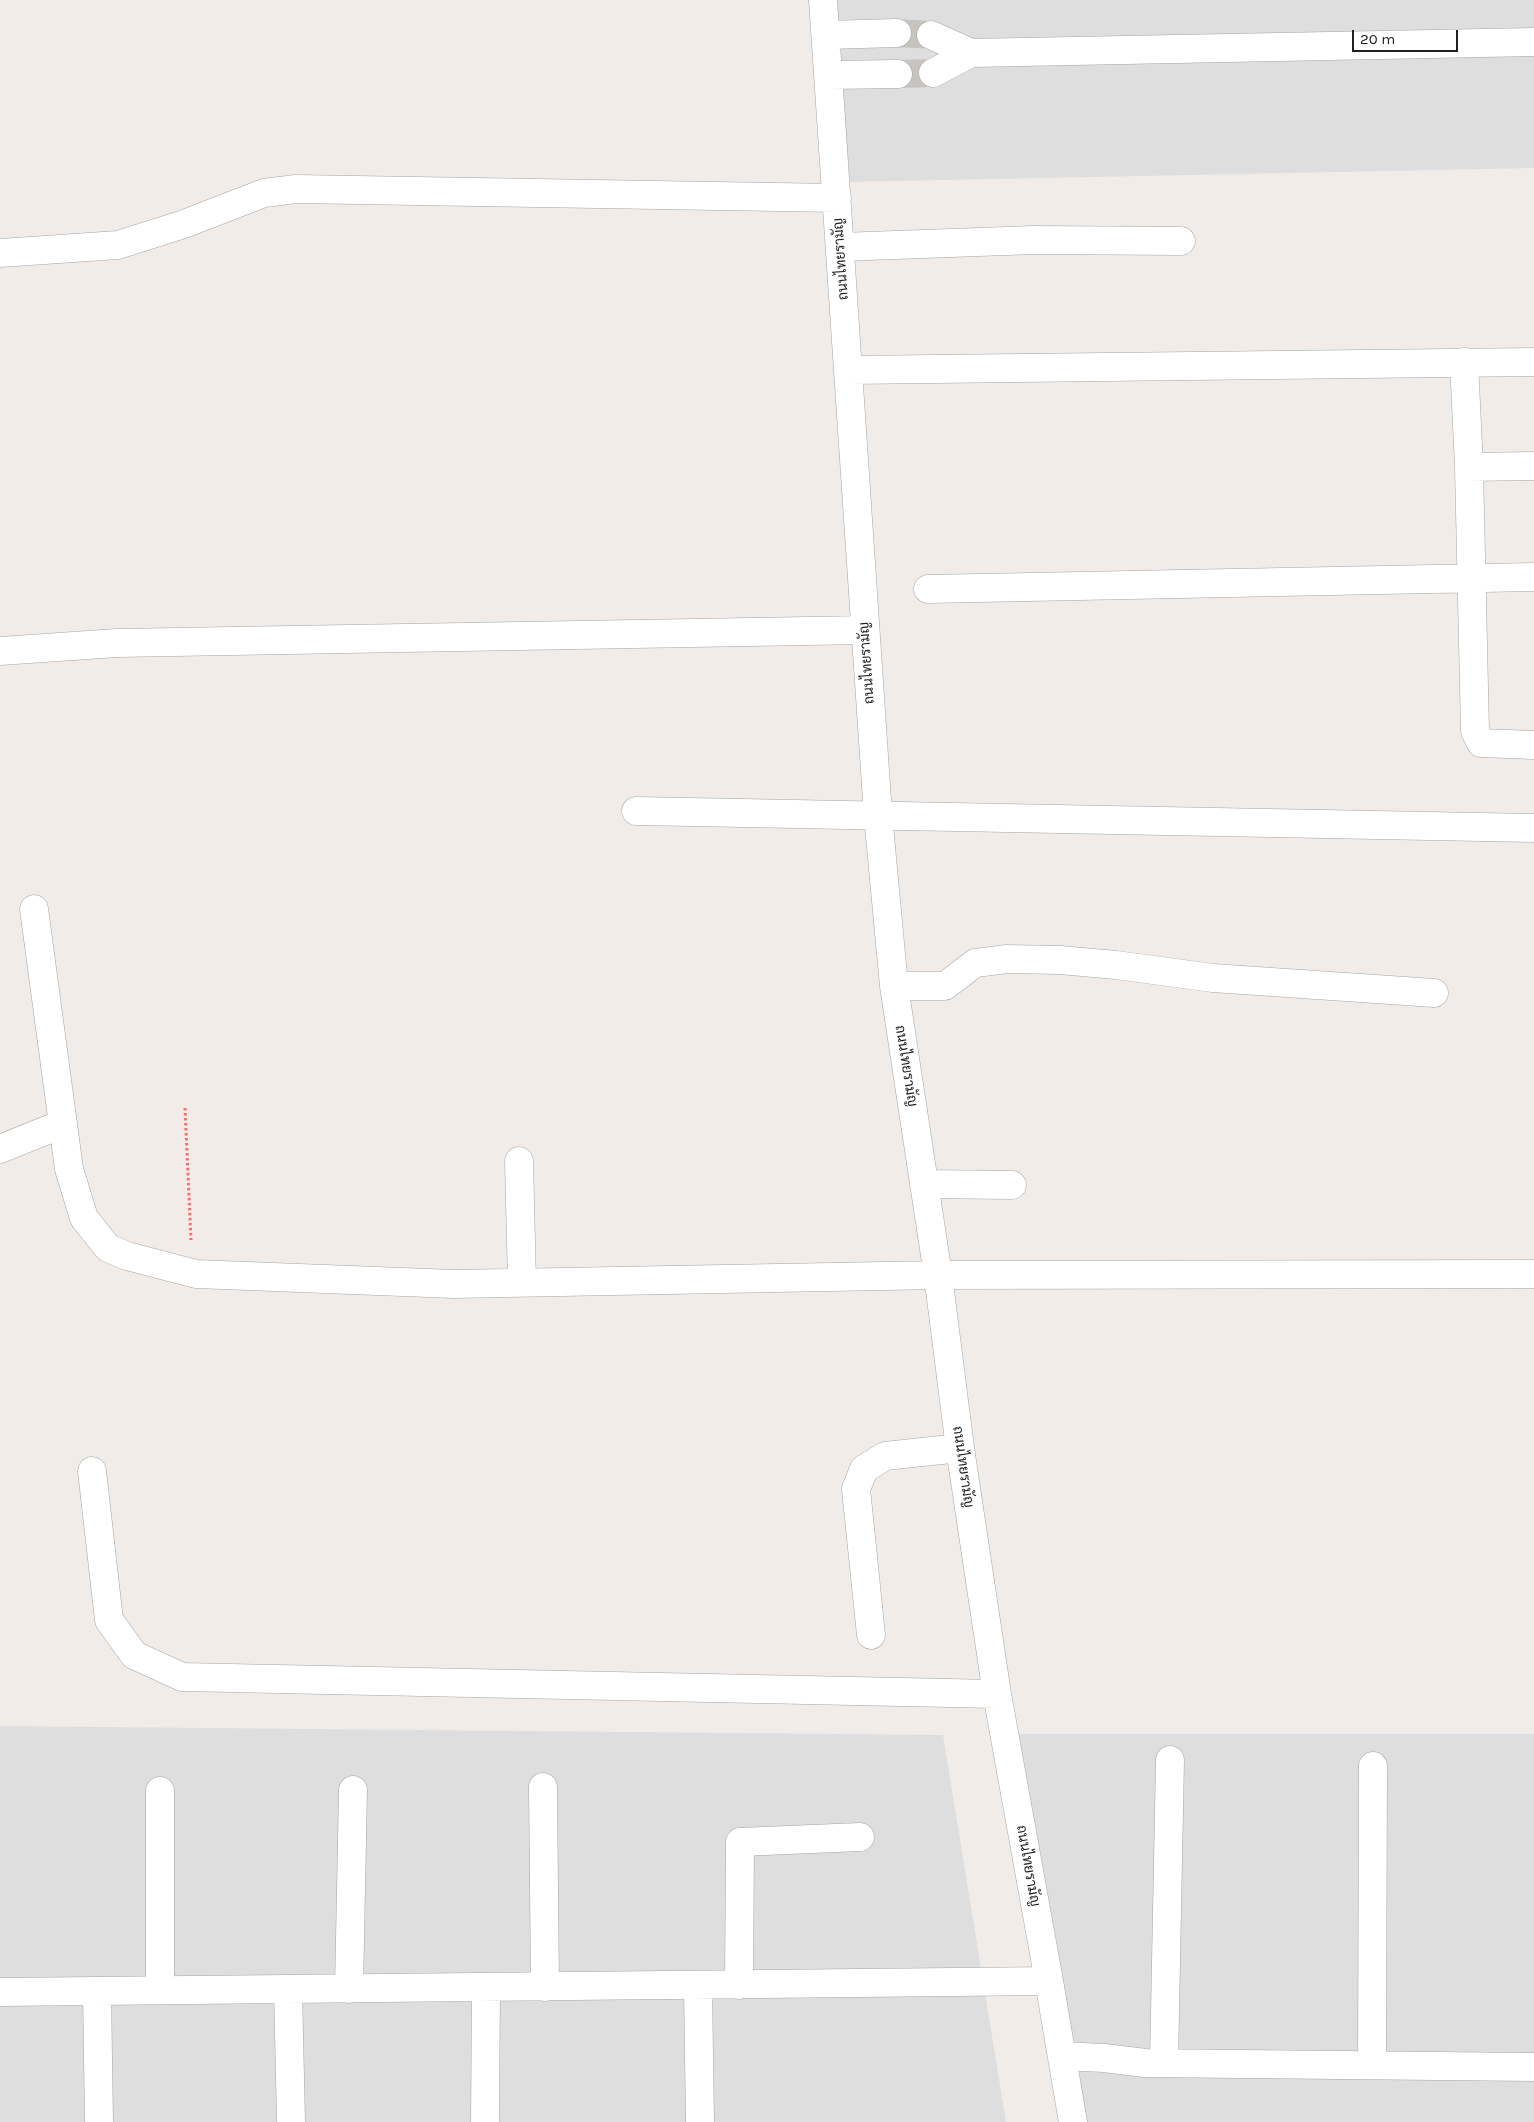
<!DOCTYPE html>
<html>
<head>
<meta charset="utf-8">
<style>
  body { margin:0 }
  #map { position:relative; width:1534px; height:2122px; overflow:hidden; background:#f1ece7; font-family:Karla,sans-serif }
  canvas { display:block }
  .scale { position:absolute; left:1352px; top:30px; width:106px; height:22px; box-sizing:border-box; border:2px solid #212121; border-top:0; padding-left:6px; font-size:15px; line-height:18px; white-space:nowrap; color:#212121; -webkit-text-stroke:4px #fff; paint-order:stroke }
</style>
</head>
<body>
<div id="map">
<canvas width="1534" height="2122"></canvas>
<div class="scale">20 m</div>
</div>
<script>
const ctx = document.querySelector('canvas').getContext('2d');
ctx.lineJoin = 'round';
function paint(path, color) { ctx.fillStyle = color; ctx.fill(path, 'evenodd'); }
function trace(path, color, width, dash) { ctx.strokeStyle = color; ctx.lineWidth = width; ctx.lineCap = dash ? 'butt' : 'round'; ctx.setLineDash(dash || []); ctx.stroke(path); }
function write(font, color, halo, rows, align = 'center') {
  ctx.font = font + ' Karla,Sarabun,sans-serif'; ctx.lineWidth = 4; ctx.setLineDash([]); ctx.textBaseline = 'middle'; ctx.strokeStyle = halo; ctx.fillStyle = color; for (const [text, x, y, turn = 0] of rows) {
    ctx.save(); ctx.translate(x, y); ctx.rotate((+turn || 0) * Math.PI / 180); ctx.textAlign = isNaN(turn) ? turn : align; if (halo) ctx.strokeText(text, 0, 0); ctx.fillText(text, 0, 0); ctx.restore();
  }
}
paint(new Path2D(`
  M830,0H1534V168L846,182Z
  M0,1726L943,1735L1006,2122H0Z
  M1011,1734H1534V2122H1077Z`), '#dfdede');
trace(new Path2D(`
  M897,33L931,35
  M898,74L933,73`), '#c7c3bf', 28, [28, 14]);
const minor = new Path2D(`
  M823,0L878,815L894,986L938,1275L960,1448L997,1694L1049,1981L1073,2122
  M826,35L897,33
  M931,35L971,53L1534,42
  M933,73L971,53
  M830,75L898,74
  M840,247L1034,240L1181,241
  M0,253L118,245L184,224L264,193L296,189L837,198
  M1464,362L1469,467L1475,731L1481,743L1534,745
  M849,370L1534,362
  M1469,467L1534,466
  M928,589L1534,577
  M0,651L117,643L865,630
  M636,811L1534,828
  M34,909L69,1169L84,1218L108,1248L127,1256L196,1274L454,1284L938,1275L1534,1274
  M894,986H945L975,963L1007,959L1060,960L1116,965L1213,978L1434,993
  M0,1149L62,1124
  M519,1161L522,1282
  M924,1184L1012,1185
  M92,1471L109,1620L134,1655L182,1677L997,1694
  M871,1635L856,1489L864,1469L885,1456L960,1448
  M543,1787L545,1987
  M160,1791V1990
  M739,1985L740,1842L860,1837
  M698,1986L700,2122
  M288,1989L291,2122
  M349,1989L353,1790
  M97,1991L99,2122
  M0,1992L1049,1981
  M1062,2056L1104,2058L1145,2063L1534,2067
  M1164,2063L1170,1760
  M1372,2065L1373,1766
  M485,2122L486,1988`);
trace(minor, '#a5a5a5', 29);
trace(new Path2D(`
  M185,1108L191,1240`), '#fe6b6f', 3, [2.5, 2.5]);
trace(minor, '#fff', 28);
write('14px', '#212121', '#fff', [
  ["ถนนไทยรามัญ",841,259,-94],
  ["ถนนไทยรามัญ",867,663,-94],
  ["ถนนไทยรามัญ",906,1066,81],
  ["ถนนไทยรามัญ",963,1467,82],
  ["ถนนไทยรามัญ",1028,1866,80]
]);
</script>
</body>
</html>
